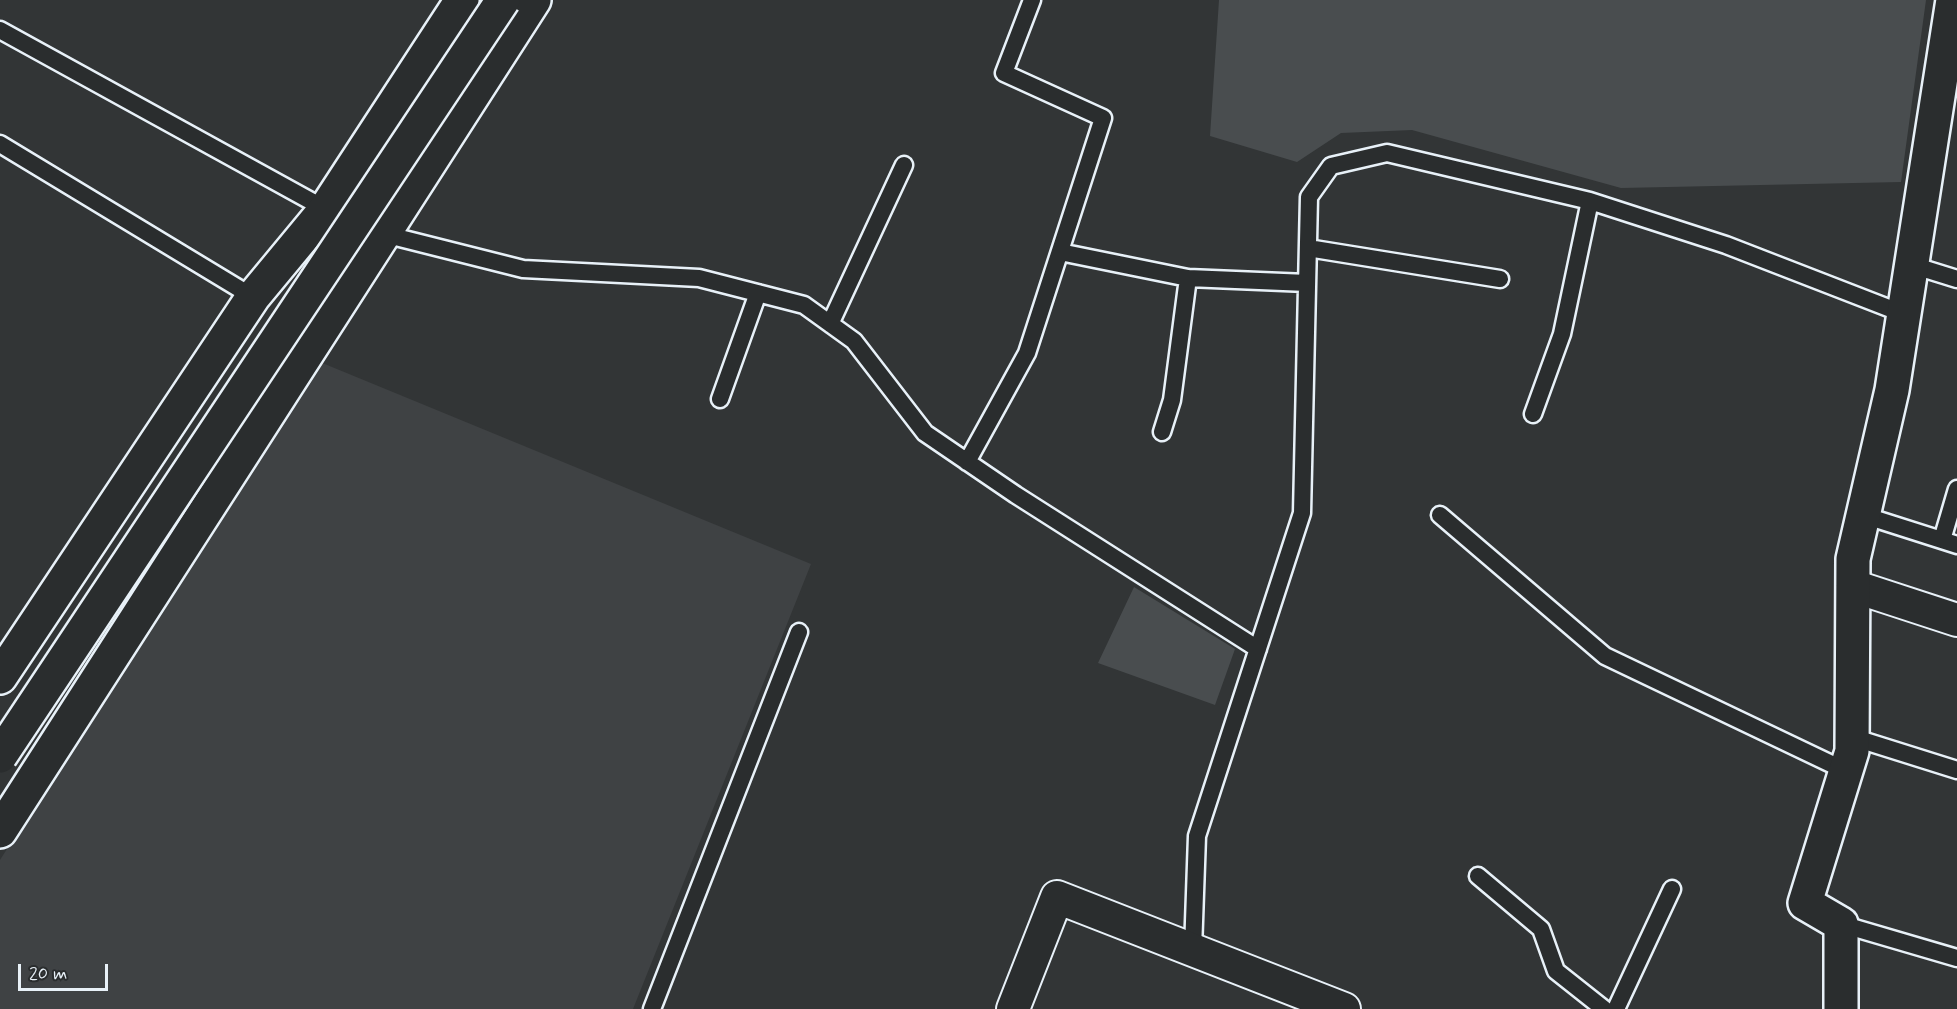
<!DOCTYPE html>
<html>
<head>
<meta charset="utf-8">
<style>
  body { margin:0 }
  #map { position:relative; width:1957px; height:1009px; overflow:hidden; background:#323536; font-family:Mynerve,sans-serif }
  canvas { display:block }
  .scale { position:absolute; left:18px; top:964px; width:90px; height:27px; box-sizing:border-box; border:3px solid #e8f1f8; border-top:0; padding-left:8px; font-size:18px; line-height:21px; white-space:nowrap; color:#e8f1f8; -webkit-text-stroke:4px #2a2d2e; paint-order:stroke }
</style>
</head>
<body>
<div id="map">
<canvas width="1957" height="1009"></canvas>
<div class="scale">20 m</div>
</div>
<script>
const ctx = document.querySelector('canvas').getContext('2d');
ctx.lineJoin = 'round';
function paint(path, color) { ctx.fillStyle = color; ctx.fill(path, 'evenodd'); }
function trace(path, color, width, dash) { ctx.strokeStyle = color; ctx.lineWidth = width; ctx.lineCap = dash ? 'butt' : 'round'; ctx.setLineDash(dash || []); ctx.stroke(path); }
paint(new Path2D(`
  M315,360L811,564L633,1009H0V860Z`), '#3f4244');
paint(new Path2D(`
  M1219,0H1926L1901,182L1621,188L1412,130L1341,133L1297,162L1210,136Z
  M1134,587L1235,649L1215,705L1098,663Z`), '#494d4f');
const lane = new Path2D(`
  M0,30L329,211
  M0,144L253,297
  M380,233L523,269L699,278L804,305L854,341L925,433L1016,495L1258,649
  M1308,248L1500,279
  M1060,252L1188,278L1307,283
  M1912,265L1957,279
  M830,324L904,165
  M720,399L758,293
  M1533,414L1562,334L1590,201
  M1162,432L1172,400L1188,278
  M967,462L1027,353L1103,118L1004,73L1032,0
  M1440,515L1605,656L1846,771
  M1863,515L1957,545
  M1942,540L1957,489
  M1852,737L1957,770
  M1478,876L1541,929L1556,971L1604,1009
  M1841,924L1957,958
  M1193,950L1197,836L1302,513L1309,197L1331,166L1387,153L1590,201L1726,245L1904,314
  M652,1009L799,632
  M1616,1009L1672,889`);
const street = new Path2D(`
  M1853,586L1957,620
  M1013,1009L1057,897L1344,1009`);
const secondary = new Path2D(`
  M0,677L253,297L325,210L462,0
  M0,831L534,0
  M1841,1009V924L1805,903L1852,751L1853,559L1892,390L1953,0`);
trace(lane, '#e8f1f8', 21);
trace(street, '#e8f1f8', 36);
trace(secondary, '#e8f1f8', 38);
trace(lane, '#2a2d2e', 16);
trace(street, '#2a2d2e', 32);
trace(secondary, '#2a2d2e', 33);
const secondaryBridge = new Path2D(`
  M0,756L503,0`);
trace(secondaryBridge, '#e8f1f8', 38, []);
trace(secondaryBridge, '#2a2d2e', 33);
</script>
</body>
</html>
